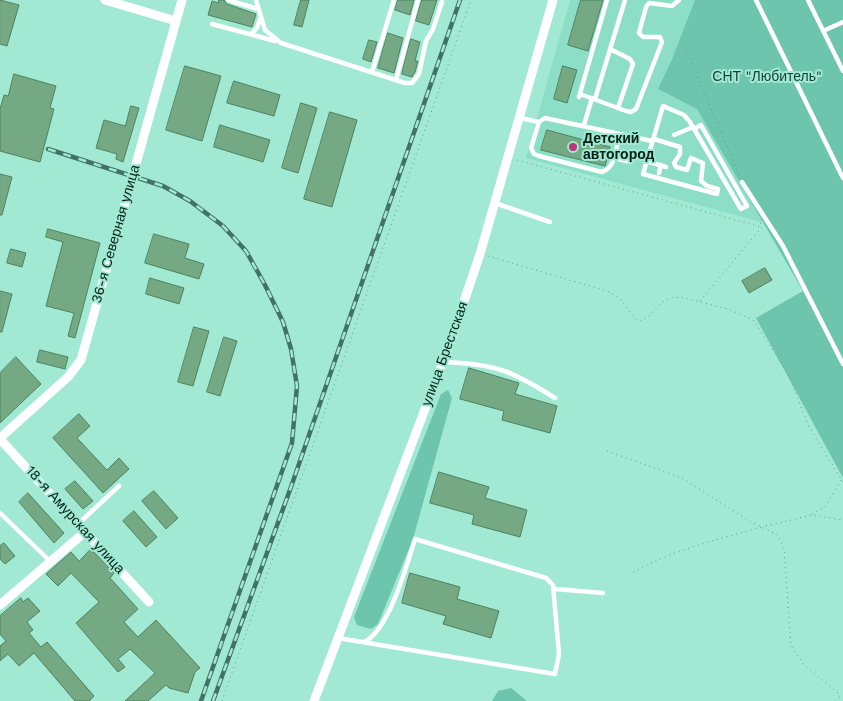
<!DOCTYPE html>
<html>
<head>
<meta charset="utf-8">
<style>
  body { margin:0 }
  canvas { display:block; background:#a1e9d3 }
</style>
</head>
<body>
<canvas width="843" height="701"></canvas>
<script>
const ctx = document.querySelector('canvas').getContext('2d');
ctx.lineJoin = 'round';
function paint(path, color) { ctx.fillStyle = color; ctx.fill(path, 'evenodd'); }
function trace(path, color, width, dash) { ctx.strokeStyle = color; ctx.lineWidth = width; ctx.lineCap = dash ? 'butt' : 'round'; ctx.setLineDash(dash || []); ctx.stroke(path); }
function write(font, color, halo, rows, align = 'center') {
  ctx.font = font + ' "Work Sans",sans-serif'; ctx.lineWidth = 4; ctx.setLineDash([]); ctx.textBaseline = 'middle'; ctx.strokeStyle = halo; ctx.fillStyle = color; for (const [text, x, y, turn = 0] of rows) {
    ctx.save(); ctx.translate(x, y); ctx.rotate((+turn || 0) * Math.PI / 180); ctx.textAlign = isNaN(turn) ? turn : align; if (halo) ctx.strokeText(text, 0, 0); ctx.fillText(text, 0, 0); ctx.restore();
  }
}
paint(new Path2D(`
  M570,0H695L672,59L658,89L697,109L765,223L526,158Z`), '#8cdec6');
paint(new Path2D(`
  M695,0H843V478L756,318L803,291L697,109L658,89L672,59Z
  M448,390L452,398L413,539L378,624L371,629L357,625L354,617L441,394Z
  M511,688L527,701H492L498,691Z`), '#6cc5ac');
const building = new Path2D(`
  M0,0L19,5L7,46L0,44Z
  M219,0H224L227,4L256,14L252,27L208,15L212,1L218,3Z
  M301,0H309L302,27L294,25Z
  M398,0H414L410,15L395,10Z
  M422,0H437L429,25L416,21Z
  M581,0H603L588,51L568,45Z
  M388,33L403,38L394,73L378,68Z
  M411,39L420,42L415,61H418L415,72L412,77L402,74Z
  M369,40L377,42L371,62L363,59Z
  M185,66L221,76L202,141L166,130Z
  M563,66L577,70L567,103L554,99Z
  M14,74L56,86L50,108L54,109L40,162L0,151V109L4,95L8,96Z
  M234,81L280,95L274,116L227,103Z
  M301,103L317,108L298,173L282,168Z
  M131,106L139,108L123,162L116,159L117,154L96,148L104,120L125,126Z
  M330,112L357,120L332,207L304,199Z
  M220,125L270,140L263,162L214,147Z
  M547,130L610,147L605,166L541,150Z
  M0,174L12,177L2,215H0Z
  M48,229L100,243L75,338L68,336L74,313L46,306L63,242L46,237Z
  M154,234L189,244L185,258L204,264L199,279L145,263Z
  M11,249L26,253L22,267L7,263Z
  M765,268L772,280L749,293L742,281Z
  M150,278L184,288L179,304L146,294Z
  M0,291L12,294L2,332H0Z
  M194,327L209,331L193,386L178,382Z
  M224,337L237,341L220,396L207,392Z
  M40,350L68,357L65,369L37,362Z
  M16,357L41,384L0,423V373Z
  M469,368L519,383L515,394L557,406L550,433L502,420L504,411L460,399Z
  M79,414L90,426L77,438L107,470L119,458L129,469L103,493L53,438Z
  M439,472L489,487L485,498L527,510L520,537L472,524L474,515L430,503Z
  M75,481L93,501L83,509L65,489Z
  M154,491L178,518L166,529L142,501Z
  M28,493L64,533L54,543L19,502Z
  M134,511L157,537L146,547L123,521Z
  M4,543L15,556L5,564L0,559V546Z
  M91,549L114,573L110,578L138,609L124,622L138,637L156,620L200,668L195,672L188,693L169,688L166,685L148,701H125L155,673L130,649L118,659L125,667L118,672L76,623L99,602L71,573L58,586L46,574L71,552L79,561Z
  M410,573L460,587L457,599L499,611L491,638L443,624L446,616L402,603Z
  M21,598L23,602L28,598L40,611L27,622L33,630L29,633L41,647L47,642L94,696L89,701H75L34,653L19,666L8,654L0,661V646L6,641L0,634V616Z`);
paint(building, '#74a984');
trace(building, '#4e825f', 1);
trace(new Path2D(`
  M686,49L739,175
  M517,160L761,227
  M488,256L607,291L620,298L634,318L639,321L649,316L661,303L670,298L680,297L728,309L753,320L788,373L808,425L843,482
  M700,301L762,227L759,220
  M607,451L682,478L751,522L778,535L784,548L791,645L804,665L838,693L840,701
  M812,514L825,507L841,480
  M766,526L812,515L843,520
  M633,572C674,550 718,539 762,527
  M222,701L471,0`), '#609787', 1, [1, 4]);
trace(new Path2D(`
  M228,0L258,9
  M256,0L265,30L281,43L405,83H412L419,74L426,41L433,29L442,2
  M756,0L843,178
  M808,0L843,71
  M212,24L275,41
  M823,31L843,22
  M251,34L257,28L260,19
  M610,49L630,59L633,64L618,108
  M372,72L394,0
  M396,80L418,0
  M580,94L626,111L631,112L636,109L662,42L660,37H643L639,33L646,7L649,3L672,6L679,0
  M579,97L607,0
  M595,99L625,0
  M520,118L539,122
  M584,125L592,98
  M619,134C617,145 616,168 602,172L539,156L534,154L531,148L539,122L545,118L652,141
  M674,135L693,127
  M654,139L680,147V154L674,163L676,167L687,170L691,158L703,163L701,181L707,186L718,189L717,194L643,174L663,106L684,115L690,122L741,209L747,206L701,125L694,129
  M613,158L631,162L633,155
  M646,161L666,167
  M659,173L661,165
  M742,182L783,246L843,364
  M495,203L550,222
  M443,362C495,364 511,370 555,398
  M0,513L50,561
  M79,523L119,486
  M555,589L603,593
  M338,638L555,674L559,654L553,585L546,578L415,539C407,564 389,631 364,642`), '#fff', 4.5);
trace(new Path2D(`
  M105,0L176,21
  M0,438L68,377L81,360L182,0
  M0,439L149,602
  M0,605L85,532
  M314,701L449,346L480,254L553,0`), '#fff', 9);
const rail = new Path2D(`
  M48,149L163,186L190,201L223,226L246,251L265,285L283,322L291,349L297,386L292,443L201,701
  M213,701L291,487L460,0`);
trace(rail, '#427264', 4.5);
trace(rail, '#a1e9d3', 2.5, [8]);
for (const [x, y, r, color] of [
  [573,147,5,"#ba3579"]
]) { const dot = new Path2D(); dot.arc(x, y, r, 0, 2 * Math.PI); ctx.fillStyle = color; ctx.fill(dot); trace(dot, '#a1e9d3', 2); }
write('14px', '#144236', '#a1e9d3', [
  ["СНТ \"Любитель\"",767,77]
]);
write('bold 14px', '#022019', '#a1e9d3', [
  ["Детский",583,139],
  ["автогород",583,155]
], 'left');
write('14px', '#022019', '#a1e9d3', [
  ["36-я Северная улица",116,234,-74],
  ["улица Брестская",445,354,-70],
  ["18-я Амурская улица",75,520,48]
]);
</script>
</body>
</html>
